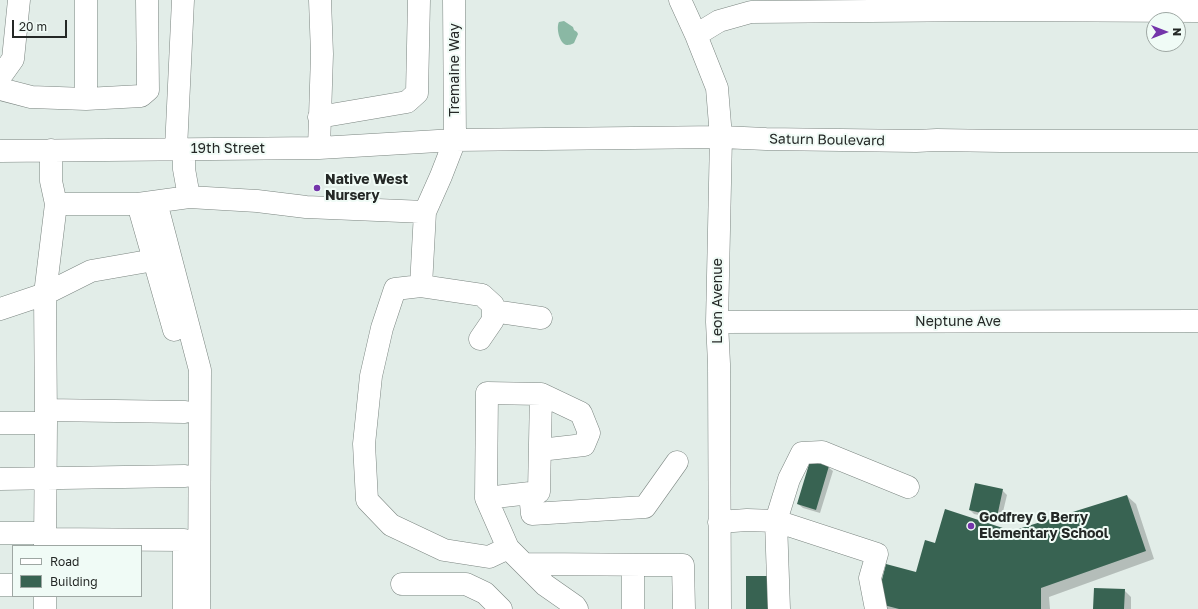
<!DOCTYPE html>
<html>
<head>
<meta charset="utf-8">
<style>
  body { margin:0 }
  #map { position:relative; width:1198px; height:609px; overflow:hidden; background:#e2ede8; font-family:"Golos Text",sans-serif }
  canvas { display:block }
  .legend { position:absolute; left:12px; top:545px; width:130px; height:52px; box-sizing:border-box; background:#f0fbf6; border:1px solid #9ea7a3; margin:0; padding:5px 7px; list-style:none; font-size:12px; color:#242826 }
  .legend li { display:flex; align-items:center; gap:8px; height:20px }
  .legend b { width:20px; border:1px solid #9ea7a3 }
  .north { position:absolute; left:1146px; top:12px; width:40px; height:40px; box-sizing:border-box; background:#f0fbf6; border:1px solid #9ea7a3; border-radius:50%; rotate:90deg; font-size:11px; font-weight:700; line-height:16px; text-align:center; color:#242826 }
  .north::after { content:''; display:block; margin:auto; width:14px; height:18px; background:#7435aa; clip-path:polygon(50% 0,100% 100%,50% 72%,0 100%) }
  .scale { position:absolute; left:12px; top:20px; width:55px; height:18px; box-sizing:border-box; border:2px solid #242826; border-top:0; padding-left:5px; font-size:12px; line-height:14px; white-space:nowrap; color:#242826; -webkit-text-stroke:3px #f0fbf6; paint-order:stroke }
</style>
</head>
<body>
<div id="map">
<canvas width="1198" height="609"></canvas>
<ul class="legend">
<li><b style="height:5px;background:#fff"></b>Road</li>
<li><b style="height:11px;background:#386352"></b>Building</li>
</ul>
<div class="north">N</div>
<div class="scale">20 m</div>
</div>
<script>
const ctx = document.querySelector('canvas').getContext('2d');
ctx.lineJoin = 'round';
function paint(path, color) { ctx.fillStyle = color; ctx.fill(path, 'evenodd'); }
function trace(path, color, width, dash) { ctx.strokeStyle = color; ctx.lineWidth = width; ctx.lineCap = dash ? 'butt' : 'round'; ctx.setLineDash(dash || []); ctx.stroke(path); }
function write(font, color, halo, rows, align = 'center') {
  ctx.font = font + ' "Golos Text",sans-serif'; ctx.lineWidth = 4; ctx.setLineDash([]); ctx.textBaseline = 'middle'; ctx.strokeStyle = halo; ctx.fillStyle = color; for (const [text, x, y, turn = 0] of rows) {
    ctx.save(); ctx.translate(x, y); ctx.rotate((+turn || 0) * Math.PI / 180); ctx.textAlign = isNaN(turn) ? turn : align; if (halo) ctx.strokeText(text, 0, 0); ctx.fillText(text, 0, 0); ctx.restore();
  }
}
paint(new Path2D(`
  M564,21L573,27L574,30L577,32L578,34L574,43C573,44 569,45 567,45C559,44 556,27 559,22Z`), '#8ab8a4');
paint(new Path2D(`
  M828,467L833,471L820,513L803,508L798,504Z
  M1002,490L1007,495L1001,520L974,514L970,510Z
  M1127,496L1136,504L1154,559L1049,597L1050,609H884L877,602L916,573L935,544L1012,532Z
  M1124,590L1131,597V609H1094Z`), '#0003');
paint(new Path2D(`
  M810,461L829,466L816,510L797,504Z
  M975,483L1003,489L997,517L969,510Z
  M1127,495L1146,551L1041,588V609H899L876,603L886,564L916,572L925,540L935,543L945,509L1012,531Z
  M746,576H774V609H746Z
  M1094,588L1125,589L1124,609H1093Z`), '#386352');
const minor = new Path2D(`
  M680,0L696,35L717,88L721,137L717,322L719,364L720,609
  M696,35L719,21L751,12L989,10L1198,11
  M0,74L3,73L13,59L19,0
  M0,89L31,97L86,99L141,96L148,90L147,0
  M86,99V0
  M319,117L407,102L417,93L419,0
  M319,148L322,54L320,0
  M176,149L183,0
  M184,149V169L189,197L257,201L306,207L425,212L441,176L455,140L454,0
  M51,150V181L56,204H138L189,197
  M0,151L319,148L455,140L721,137L766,139L916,141L937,140L1001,141H1198
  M156,202L200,370L199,609
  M138,204L174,330
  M425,212L421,286L395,289L382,328L371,376L364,444L367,500L391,525L444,550L489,557L508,548
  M421,286L482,295L493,305V320L480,339
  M0,309L45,294L91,271L154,260
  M493,311L541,318
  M717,322L1198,321
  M46,410L185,412
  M0,423H46L45,546
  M46,423L45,294L56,204
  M540,450L584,445L589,433L581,413L541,394
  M0,479L185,476
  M530,493L532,514L645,507L677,462
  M486,498L539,492L541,394L487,393L486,498L508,548L545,585L575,606L577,609
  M719,522L747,520L776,521L779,609
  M0,533H45
  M45,539L184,540
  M525,564L683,565L684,609
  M402,584H466L485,593L501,609
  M0,585H13
  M45,609V596
  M184,609V551
  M633,609V565
  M876,609L870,578L877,554L776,521L789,479L802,453L822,452L908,487`);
trace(minor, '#7b8580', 23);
trace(minor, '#fff', 22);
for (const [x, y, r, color] of [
  [317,188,4,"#7435aa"],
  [971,526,4,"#7435aa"]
]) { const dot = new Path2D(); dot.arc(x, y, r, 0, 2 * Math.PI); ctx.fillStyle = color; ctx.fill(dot); trace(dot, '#f0fbf6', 1.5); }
write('14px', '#242826', '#f0fbf6', [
  ["Tremaine Way",455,70,-90],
  ["Saturn Boulevard",827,140,1],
  ["19th Street",228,149],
  ["Leon Avenue",718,301,-90],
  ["Neptune Ave",958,322]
]);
write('bold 14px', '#242826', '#f0fbf6', [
  ["Native West",325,180],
  ["Nursery",325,196],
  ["Godfrey G Berry",979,518],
  ["Elementary School",979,534]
], 'left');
</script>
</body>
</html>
